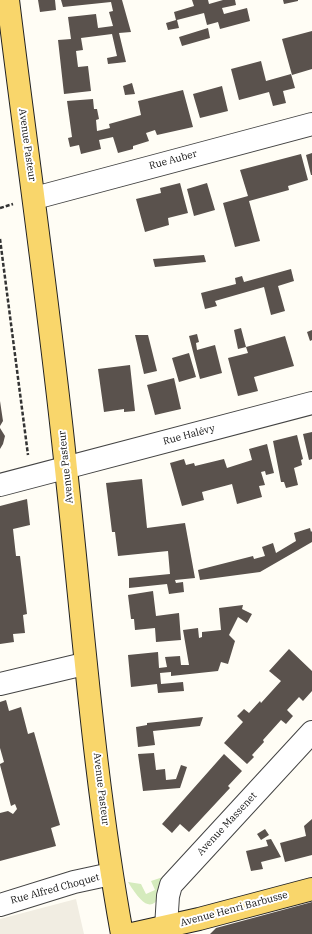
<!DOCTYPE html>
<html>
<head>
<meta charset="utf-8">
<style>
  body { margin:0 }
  canvas { display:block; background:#fffdf5 }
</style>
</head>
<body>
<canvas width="312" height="934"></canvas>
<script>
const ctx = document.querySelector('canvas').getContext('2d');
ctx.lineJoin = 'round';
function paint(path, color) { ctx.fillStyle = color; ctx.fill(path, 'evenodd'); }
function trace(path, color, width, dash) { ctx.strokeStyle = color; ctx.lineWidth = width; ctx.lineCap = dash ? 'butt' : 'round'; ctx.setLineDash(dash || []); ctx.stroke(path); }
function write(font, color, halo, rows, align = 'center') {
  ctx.font = font + ' "IBM Plex Serif",serif'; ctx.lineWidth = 4; ctx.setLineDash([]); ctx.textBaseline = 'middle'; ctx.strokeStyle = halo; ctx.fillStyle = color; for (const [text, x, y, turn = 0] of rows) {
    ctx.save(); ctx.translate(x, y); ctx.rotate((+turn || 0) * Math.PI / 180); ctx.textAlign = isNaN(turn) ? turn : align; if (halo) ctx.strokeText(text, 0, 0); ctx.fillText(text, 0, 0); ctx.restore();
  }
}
paint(new Path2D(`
  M169,875C157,907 150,918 128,882L141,884L146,894L155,890L151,881Z`), '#d5ebbd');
paint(new Path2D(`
  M76,899L84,934H0V919Z`), '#f1ede2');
paint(new Path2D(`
  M38,0H55L56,10L40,12Z
  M61,0H122L131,32L119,33L126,62L108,64L107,58L117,56L112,34L81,38L83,50L76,51L78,67L88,66L91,91L64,94L58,40L71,39L68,17L96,14L98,28L113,26L109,12L113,11L111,2L63,7Z
  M192,0H208L209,4L223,0H235L236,5L222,8L224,14L247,8L250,21L220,29L218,22L207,25L204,13L177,20L179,28L168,30L166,23L176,20L174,12L194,6Z
  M283,0H298V1L284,4Z
  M208,28L210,38L182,46L179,37Z
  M312,31V69L292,75L282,39Z
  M261,61L266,81L291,74L295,88L283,91L286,103L273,106L269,92L239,100L231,69Z
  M132,83L135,94L125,95L123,86Z
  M222,86L228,111L200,118L193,94Z
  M183,90L193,127L157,135L155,130L146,133L149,141L133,146V149L118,153L113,137L99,140L101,149L81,154L79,145L70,147L68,138L72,137L67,101L93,99L94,109H97L99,119L96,120L97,131L110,128L109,124L141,115L138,101Z
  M312,153V175H311L306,155Z
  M301,154L308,180L288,186L289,190L249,201L260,241L235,247L223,203L248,196L240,170Z
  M180,183L188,213L168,218L169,225L145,232L136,199L161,193L160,188Z
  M207,183L215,210L194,216L187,189Z
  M204,255L206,262L155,267L153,259Z
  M291,269L294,281L278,286L285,311L271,315L264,287L215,301L217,306L205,309L201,293L236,284L235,278L242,276L244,282Z
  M241,328L246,347L238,349L234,330Z
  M312,330V340L310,341L307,332Z
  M197,334L199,342L196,343L197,350L215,345L222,373L200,379L189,336Z
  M135,335H148L157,371L144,374Z
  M285,336L294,366L254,377L258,391L238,396L228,358L248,353L246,347Z
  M189,353L196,377L179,382L172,358Z
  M130,365L135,411L124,412V409L104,412L98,369Z
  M174,378L181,409L155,415L147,385Z
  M0,401L3,421L0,426Z
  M0,428L5,436L3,444L0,449Z
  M312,432V459L309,460L303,434Z
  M297,435L303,459L301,460L302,465L294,468L298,485L286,488L284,482H281L273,441Z
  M267,444L274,473L266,475L265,471L261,472L265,485L259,486L262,497L237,504L232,484L202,492L204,500L182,506L170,463L184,459L186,465L194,463L195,466L224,459L227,468L252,460L249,449Z
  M142,479L147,528L185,523L195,578L175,580L176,583L183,582L184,592L169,594L167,584L129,588V578L170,574L168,551L118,556L115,532H112L106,483Z
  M27,499L30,525L13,529L16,556H20L27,614L23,615L25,633L13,634L14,642L0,644V506Z
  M310,528L311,532L312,531V542L260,572L200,580L198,570L253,556L254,559L265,556L262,547L273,543L276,553L296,541L294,533Z
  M153,591L156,616L179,613L181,640L156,642L155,628L135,630L134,619H131L128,595Z
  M243,605L242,609L252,614L247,623L238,617L229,635L235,641L228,664L221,662L218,671L171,676V672L160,673L161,684L183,682L184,691L158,693L157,684L131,687L128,655L158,652L159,668L167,667L165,657L180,656L181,665H189L183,630L198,628L199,638L202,637V632L221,630L219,608Z
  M289,649L312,671V691L303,701L299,697L287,710L293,716L286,724L281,720L263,740L264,742L252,755L254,757L247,764L224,743L243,722L237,716L244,709L249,713L260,701L261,703L281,681L269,671Z
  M6,700L9,711L21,707L28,734L34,732L60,825L51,828L56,846L0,861V813L8,811L13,814L17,809L15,804L11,806L0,765V764L4,762L0,748V702Z
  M203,717L200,726L153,731L155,745L138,747L136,727L147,725V723Z
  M154,753L156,770L165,769L166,780L176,779L181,765L187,767L180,788L143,791L138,754Z
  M224,754L242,771L228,786L230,788L189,832L180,824L172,833L162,824Z
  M312,819V855L285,862L280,843L306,836L304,826Z
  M265,829L269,835L261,840L257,834Z
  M271,839L281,857L261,862L263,869L251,871L246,851L268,846L266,840Z
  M312,902V934H210L216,928Z`), '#5a524d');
const minor = new Path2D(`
  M35,198L312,124
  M0,485L312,403
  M0,684L84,664
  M0,905L74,882L111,874
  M166,927L168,896L171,885L312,732`);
const major = new Path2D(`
  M8,0C27,156 50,312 66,469C83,624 94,780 122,934
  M132,934L199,919L312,889`);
trace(minor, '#444', 24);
trace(major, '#222', 24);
trace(new Path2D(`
  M0,208L13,204
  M0,239L28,455`), '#333', 2.5, [4, 2]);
trace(minor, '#fff', 22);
trace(major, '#f9d66b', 22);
write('10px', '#111', '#fff', [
  ["Avenue Pasteur",27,145,82],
  ["Rue Auber",173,160,-15],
  ["Rue Halévy",189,435,-15],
  ["Avenue Pasteur",66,467,-96],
  ["Avenue Pasteur",101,789,83],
  ["Avenue Massenet",227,824,-47],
  ["Rue Alfred Choquet",55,889,-15],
  ["Avenue Henri Barbusse",234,909,-15]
]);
</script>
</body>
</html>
